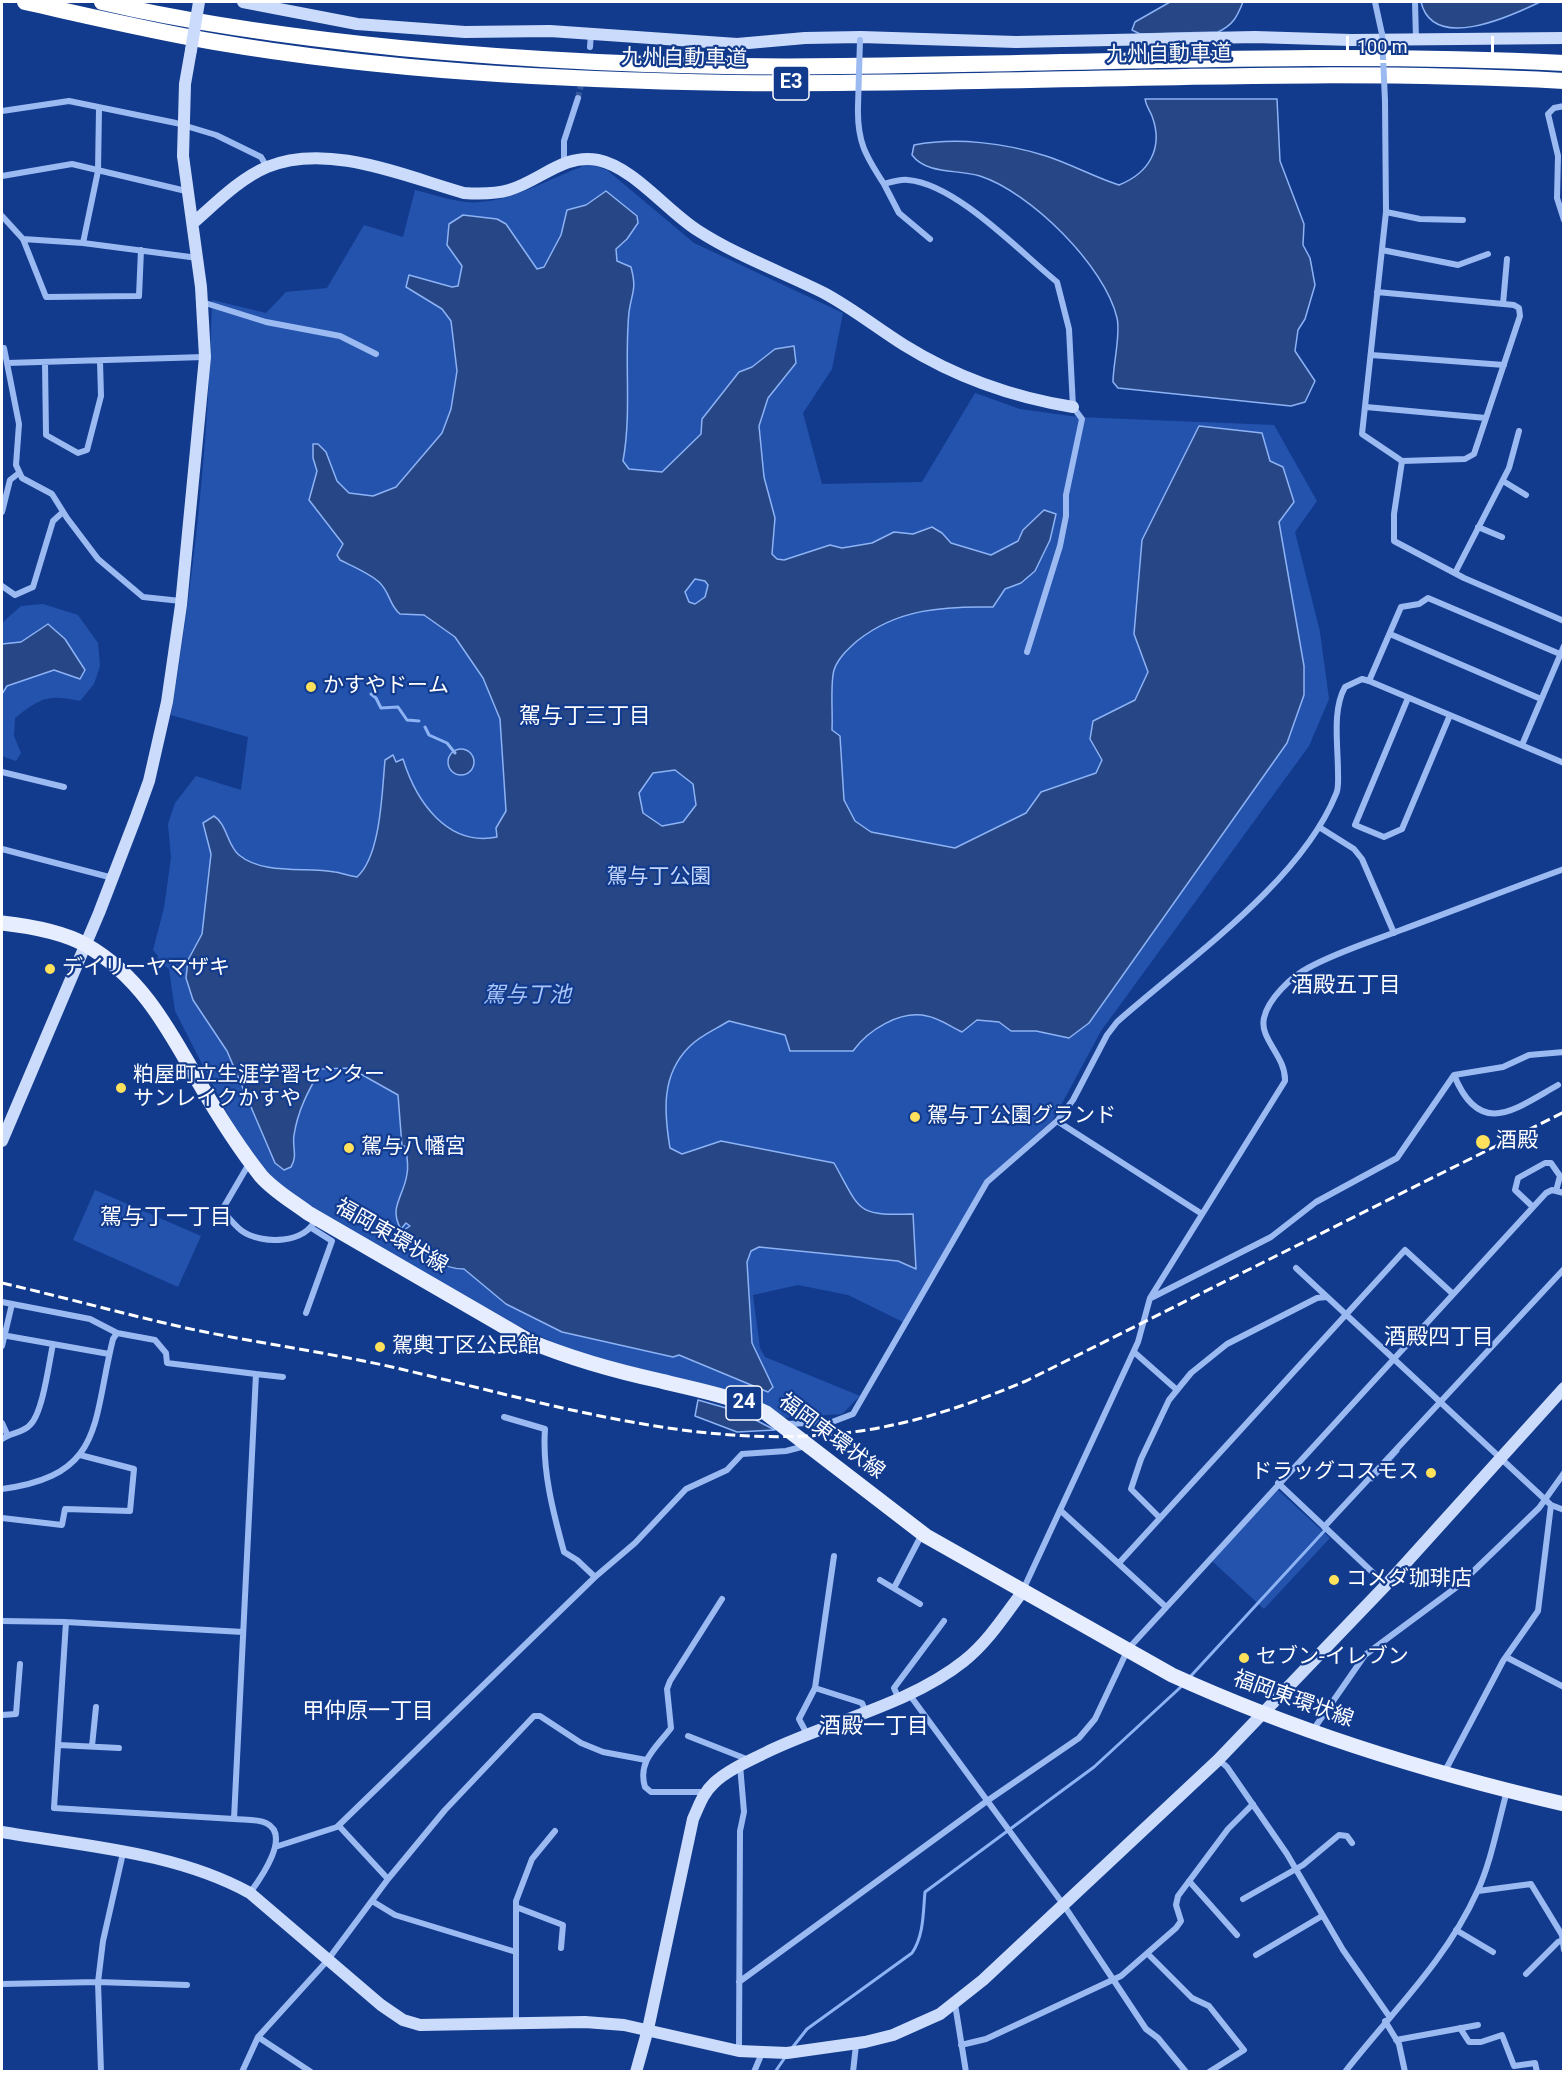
<!DOCTYPE html>
<html>
<head>
<meta charset="utf-8">
<style>
  body { margin:0 }
  #map { position:relative; width:1565px; height:2073px; overflow:hidden; background:#123b8e; font-family:Roboto,sans-serif }
  canvas { display:block }
  .frame { position:absolute; inset:0; border:3px solid #fff; pointer-events:none }
  .scale { position:absolute; left:1346px; top:36px; width:148px; height:27px; box-sizing:border-box; border:3px solid #fff; border-top:0; padding-left:8px; font-size:18px; line-height:21px; white-space:nowrap; color:#fff; -webkit-text-stroke:4px #123b8e; paint-order:stroke }
</style>
</head>
<body>
<div id="map">
<canvas width="1565" height="2073"></canvas>
<div class="frame"></div>
<div class="scale">100 m</div>
</div>
<script>
const ctx = document.querySelector('canvas').getContext('2d');
ctx.lineJoin = 'round';
function paint(path, color) { ctx.fillStyle = color; ctx.fill(path, 'evenodd'); }
function trace(path, color, width, dash) { ctx.strokeStyle = color; ctx.lineWidth = width; ctx.lineCap = dash ? 'butt' : 'round'; ctx.setLineDash(dash || []); ctx.stroke(path); }
function write(font, color, halo, rows, align = 'center') {
  ctx.font = font + ' Roboto,"Noto Sans JP",sans-serif'; ctx.lineWidth = 4.5; ctx.setLineDash([]); ctx.textBaseline = 'middle'; ctx.strokeStyle = halo; ctx.fillStyle = color; for (const [text, x, y, turn = 0] of rows) {
    ctx.save(); ctx.translate(x, y); ctx.rotate((+turn || 0) * Math.PI / 180); ctx.textAlign = isNaN(turn) ? turn : align; if (halo) ctx.strokeText(text, 0, 0); ctx.fillText(text, 0, 0); ctx.restore();
  }
}
paint(new Path2D(`
  M589,164L607,170L694,243L843,313L832,369L803,413L822,484L922,482L975,393L1020,409L1078,417L1274,425L1317,501L1295,532L1320,632L1329,699L1309,746L1101,1031L1053,1120L985,1181L905,1323L848,1295L798,1285L753,1295L760,1348L765,1357L860,1396L842,1414L781,1418L719,1389L574,1352L487,1311L312,1210L268,1175L241,1140L175,1011L169,969L157,960L158,956L153,950L164,908L171,858L168,824L175,803L196,776L241,790L248,737L171,715C194,577 209,439 212,300L266,313L286,292L327,288L364,225L403,237L415,190C431,194 449,200 465,202C506,206 551,177 589,164Z
  M43,604L78,615L98,643L100,666L94,684L80,701C47,694 41,698 15,718L14,736L21,753L16,761L2,756V694L7,686L54,670L80,679L21,642L2,644V623L21,606Z
  M95,1190L201,1236L178,1287L73,1240Z
  M1278,1490L1330,1538L1264,1609L1212,1561Z`), '#2453ae');
const water = new Path2D(`
  M1170,2H1243C1237,17 1233,25 1218,32L1140,34L1132,30L1135,22Z
  M1421,2H1540C1509,17 1433,52 1421,2Z
  M1145,99H1277L1280,161L1304,224L1303,245L1310,258L1315,285L1305,319L1298,330L1295,351L1315,381L1305,402L1291,406L1118,388L1113,382C1113,364 1121,334 1117,318C1105,266 1030,192 980,176C958,169 927,175 912,155L914,145C957,137 1005,143 1046,156C1071,164 1094,177 1119,185C1149,173 1164,148 1152,116C1149,109 1146,106 1145,99Z
  M606,191L637,216L638,223L627,239L616,249L617,261L631,267C637,290 632,291 629,312C624,362 632,412 623,461L629,469L662,472L701,434L702,419L739,372L752,367L775,349L794,346L796,363L768,398L759,426L764,477L775,518L772,554L777,559L784,560L830,545L842,548L872,543L894,532L913,534L932,527L942,533L951,543L991,555L1018,541L1023,530L1044,510L1056,514L1050,540L1035,571L1021,583L1005,589L993,607C943,606 897,609 857,641C848,649 838,658 834,670C830,684 833,714 832,730L840,736L844,800L855,821L871,832L955,848L1026,813L1041,792L1096,773L1102,760L1090,739L1093,721L1135,700L1148,672L1134,634L1142,540L1199,426L1262,433L1270,461L1283,467L1294,502L1279,522L1304,666V695L1287,743L1089,1023L1069,1038L1036,1031H1011L999,1022L977,1020L962,1032C951,1027 939,1018 927,1016C900,1010 868,1030 853,1051H790L785,1035L729,1021C716,1029 699,1036 689,1047C661,1075 664,1112 670,1148L682,1154L721,1141L834,1163C861,1211 855,1216 913,1214L916,1269L898,1261L759,1247L751,1251L747,1262L752,1343L773,1387L768,1392L679,1355L673,1357L562,1332L506,1304L464,1269C439,1269 421,1251 406,1233L404,1230L410,1226L406,1223L401,1229C388,1208 404,1196 407,1174C409,1164 407,1156 405,1146H402L398,1095L350,1068L321,1069C308,1091 298,1110 294,1135C292,1148 298,1155 291,1167L284,1170L275,1163L227,1051L193,1000L186,978L188,960L202,934L211,854L203,823L214,816C227,824 227,845 239,855C263,875 305,867 335,872C342,873 349,876 357,877C381,856 382,791 385,760L393,755L396,762L403,759C416,801 447,847 497,837L496,828L506,811L500,719L483,678L455,637L424,615L400,614C389,605 390,592 379,582C369,573 352,566 340,560L337,555L343,544L309,500L317,471L313,458V444H318L326,452L337,481L349,493L373,496L396,487L442,433L451,409L457,371L451,321L442,309L406,287L409,275L452,287L458,286L462,266L447,245L449,224L463,215L497,219L506,224L537,269L544,267L561,235L567,210L586,205ZM695,579L705,581L708,585L705,597L695,604L689,602L685,592ZM675,770L693,784L696,805L683,822L662,826L643,813L639,793L653,773Z
  M48,624L65,639L85,670L80,679L54,670L7,686L2,694V644L21,642Z
  M448 762a13 13 0 1 1 26 0a13 13 0 1 1-26 0Z
  M698,1400L740,1412L775,1430L737,1432L695,1416Z`);
paint(water, '#274685');
trace(water, '#8db3f5', 1.5);
trace(new Path2D(`
  M371,694L376,698L381,708L398,707L407,720L419,721
  M425,727L429,735L447,743L455,753
  M1372,1480L1398,1451
  M1189,1678L1327,1528
  M792,2048L807,2029L912,1953C924,1935 923,1913 925,1892L1094,1767L1183,1685
  M775,2072L786,2056`), '#8db3f5', 3);
trace(new Path2D(`
  M578,98L582,81`), '#36589f', 6, [6, 3]);
trace(new Path2D(`
  M1375,2L1382,34
  M1415,2L1416,39
  M590,47L591,33
  M1385,101L1386,212L1362,434L1402,461L1394,514V541L1464,578L1564,621
  M858,106C857,141 865,155 884,184C891,182 901,179 908,180C956,184 1019,251 1057,282L1069,329L1073,407L1082,419L1066,495V516L1060,546L1027,652
  M1564,106L1554,108L1548,114L1558,156L1557,198L1564,220
  M2,111L69,101L176,123L216,135L261,157L267,167
  M564,163V141L578,98
  M2,176L72,164L186,191
  M884,184L899,213L930,239
  M1386,212L1420,219L1463,220
  M2,216L23,239L46,297L139,296L141,250
  M23,239L83,243L198,258
  M83,243L98,171L99,109
  M1382,250L1458,265L1488,254
  M1377,292L1514,305L1519,308L1520,316L1474,454L1465,459L1402,461
  M202,302L266,322L340,336L376,354
  M1503,304L1507,259
  M4,348L19,424L16,465L22,478L52,494L67,518L98,559L143,597L181,601
  M1371,355L1504,365
  M45,362L46,435L78,453L87,450L101,396L100,361
  M7,363L204,357
  M1366,407L1486,418
  M1503,481L1526,495
  M2,512L10,480L19,473
  M1478,527L1502,537
  M1455,573L1509,468L1519,431
  M2,586L15,595L33,587L53,521L63,512
  M1390,634L1541,699
  M1369,681L1401,607L1419,604L1428,598L1560,654
  M1408,698L1355,825L1384,837L1402,829L1450,715
  M1522,745L1564,646
  M2,772L64,787
  M1319,827L1354,849L1362,859L1394,933
  M2,849L113,878
  M1454,1075C1480,1139 1515,1109 1558,1085
  M1057,1121L1202,1214
  M250,1162L222,1210C228,1217 235,1226 242,1231C262,1245 307,1244 316,1218
  M1533,1207L1515,1190L1518,1178L1545,1163H1551L1560,1176L1556,1191
  M1296,1268L1551,1505L1538,1611L1503,1661L1445,1771
  M1151,1298L1271,1237L1316,1202L1397,1158L1454,1075L1503,1067L1529,1055L1564,1052
  M2,1302L90,1319L117,1333L155,1340L166,1353L167,1363L256,1374L234,1819C244,1820 257,1819 266,1823C292,1835 260,1879 250,1893
  M306,1313L332,1241L313,1229
  M2,1335L109,1354
  M2,1346L12,1304
  M1134,1352L1177,1390
  M256,1374L283,1377
  M504,1417L545,1429C542,1470 553,1512 564,1552L577,1560L595,1577
  M2,1423L7,1434
  M786,1424L832,1422L853,1414L987,1182L1057,1121L1073,1100L1107,1035L1117,1022C1188,959 1300,883 1336,794C1339,788 1338,779 1338,772C1338,745 1332,710 1345,687L1362,679L1369,681L1564,763
  M2,1439C10,1433 23,1433 30,1425C43,1413 49,1362 53,1344
  M1278,1483L1386,1585
  M2,1489C105,1475 92,1423 113,1339L117,1333
  M1551,1505L1564,1510
  M1060,1510L1166,1607
  M2,1518L62,1525L65,1509L130,1511L134,1469L80,1455
  M1160,1518L1131,1489L1141,1459L1169,1400L1191,1373L1227,1344L1317,1298L1326,1297
  M1324,1527L1564,1269
  M1119,1563L1405,1250L1453,1294
  M880,1580L920,1604
  M894,1588L922,1534
  M1023,1590L1138,1342L1150,1298L1285,1081C1286,1056 1259,1039 1264,1018C1268,999 1291,977 1308,968C1337,952 1370,942 1401,930C1455,910 1509,889 1564,869
  M2,1621L66,1622L243,1632
  M66,1622L54,1808L234,1819
  M1506,1657L1564,1687
  M815,1688L862,1703L865,1710
  M909,1694L1063,1904L1146,2029L1158,2038L1186,2072
  M898,1697L894,1688L944,1621
  M2,1715L16,1714L20,1664
  M1313,1730L1365,1655L1458,1586L1539,1508L1564,1473
  M807,1734L799,1719L815,1688L834,1556
  M688,1736L744,1758L747,1762
  M59,1745L119,1748
  M92,1746L96,1707
  M1219,1760L1227,1767L1287,1854L1343,1950L1389,2016
  M705,1792H651L645,1787C637,1761 657,1747 671,1728L667,1689L670,1681L722,1599
  M339,1826L388,1879
  M275,1847L337,1827L595,1577L635,1543L686,1489L727,1470L742,1454L786,1451L805,1446
  M1189,1881L1237,1935
  M1478,1891L1531,1884L1562,1935L1564,1950
  M1243,1899L1303,1865L1339,1835L1347,1836L1352,1843
  M372,1901L395,1915L516,1952
  M516,1907L563,1925L561,1948
  M1456,1930L1493,1952
  M1148,1954L1192,1998L1209,2006L1244,2050L1209,2072
  M1256,1955L1322,1916
  M1526,1974L1558,1942L1563,1940
  M739,1982L987,1801L1079,1738L1095,1719L1128,1649L1546,1193L1552,1190L1564,1193
  M2,1984L98,1982L187,1985
  M955,2004L966,2072
  M1385,2021L1399,2044L1405,2072
  M516,2023V1901L532,1859L555,1831
  M1460,2028L1469,2042H1481L1502,2035L1514,2066L1535,2063L1537,2072
  M258,2037L311,2072
  M1396,2040L1478,2025
  M961,2045L986,2039L1121,1976L1176,1928L1181,1921L1176,1905L1178,1896L1228,1829L1253,1804
  M739,2050L740,1831L744,1812L740,1765
  M101,2072L98,1982L103,1941L123,1853
  M242,2072L258,2037L327,1961L388,1879L445,1810L534,1716H540L581,1743L603,1752L646,1760
  M754,2072L762,2053
  M853,2072L856,2045
  M1345,2072C1391,2013 1446,1961 1477,1892C1491,1863 1498,1823 1507,1791`), '#9cbaf2', 6);
trace(new Path2D(`
  M243,2L357,24L465,32L550,31L737,44L805,38L861,37L1016,42L1255,37L1351,40L1564,38
  M193,223C216,203 239,179 267,167C328,142 404,176 464,193C479,194 495,194 509,190C540,181 564,153 598,160C633,167 667,211 697,230C737,256 782,272 824,293C852,308 877,328 904,345C957,378 1011,397 1073,407
  M2,1141L99,913L136,817L149,781L167,702L181,605L205,357L201,287L183,156L185,84L191,50
  M2,1832C83,1846 176,1852 250,1893L381,2005L403,2020L420,2025L585,2022L624,2025L739,2051L787,2053L865,2042L893,2035L940,2014L983,1980L1218,1760L1386,1585L1564,1388
  M636,2072L648,2029L693,1819C699,1806 703,1793 714,1783C728,1770 747,1762 765,1753C828,1722 909,1705 964,1661C988,1642 1005,1615 1023,1591`), '#cbdbfc', 12);
trace(new Path2D(`
  M2,923C29,926 61,931 86,945C142,977 169,1030 200,1084C218,1115 239,1148 261,1176C274,1191 292,1201 308,1213L529,1341C572,1359 615,1371 661,1381C696,1390 733,1396 766,1413L926,1536L1172,1675C1297,1732 1430,1773 1564,1804`), '#e6edff', 15);
trace(new Path2D(`
  M25,2C88,16 151,31 215,42C385,71 560,80 733,83C1010,86 1287,66 1564,81
  M102,2C200,25 300,38 400,48C547,62 695,68 842,66C1082,64 1323,51 1564,63`), '#fff', 16);
trace(new Path2D(`
  M2,1283C63,1297 124,1314 186,1328C251,1342 318,1351 383,1365C552,1403 728,1464 902,1423C945,1413 985,1398 1026,1381L1564,1112`), '#fff', 3, [10, 4.5]);
trace(new Path2D(`
  M1382,34L1385,101
  M858,106L860,40`), '#9cbaf2', 6);
trace(new Path2D(`
  M191,50L199,2`), '#cbdbfc', 12);
for (const [x, y, r, color] of [
  [311,687,6,"#ffe15c"],
  [50,969,6,"#ffe15c"],
  [121,1088,6,"#ffe15c"],
  [915,1117,6,"#ffe15c"],
  [1483,1142,8,"#ffe15c"],
  [349,1148,6,"#ffe15c"],
  [380,1347,6,"#ffe15c"],
  [1431,1473,6,"#ffe15c"],
  [1334,1580,6,"#ffe15c"],
  [1244,1658,6,"#ffe15c"]
]) { const dot = new Path2D(); dot.arc(x, y, r, 0, 2 * Math.PI); ctx.fillStyle = color; ctx.fill(dot); trace(dot, '#123b8e', 2); }
for (const [x, y, w] of [
  [791,83,36],
  [744,1403,36]
]) { const box = new Path2D(); box.roundRect(x - w / 2, y - 17, w, 34, 4.5); ctx.fillStyle = '#123b8e'; ctx.fill(box); trace(box, '#fff', 1.5); }
write('bold 20px', '#fff', null, [
  ["E3",791,83],
  ["24",744,1403]
]);
write('21px', '#fff', '#123b8e', [
  ["九州自動車道",1169,55,-1],
  ["九州自動車道",684,59,1],
  ["福岡東環状線",391,1237,30],
  ["福岡東環状線",831,1437,37],
  ["福岡東環状線",1293,1700,20]
]);
write('21px', '#fff', '#123b8e', [
  ["かすやドーム",323,687],
  ["デイリーヤマザキ",62,969],
  ["粕屋町立生涯学習センター",133,1076],
  ["サンレイクかすや",133,1100],
  ["駕与丁公園グランド",927,1117],
  ["酒殿",1496,1142],
  ["駕与八幡宮",361,1148],
  ["駕輿丁区公民館",392,1347],
  ["ドラッグコスモス",1419,1473,"right"],
  ["コメダ珈琲店",1346,1580],
  ["セブン-イレブン",1256,1658]
], 'left');
write('21px', '#c3d7fd', '#123b8e', [
  ["駕与丁公園",659,878]
]);
write('22px', '#fff', '#123b8e', [
  ["駕与丁三丁目",585,717],
  ["酒殿五丁目",1346,986],
  ["駕与丁一丁目",166,1218],
  ["酒殿四丁目",1439,1338],
  ["甲仲原一丁目",368,1712],
  ["酒殿一丁目",874,1727]
]);
write('italic 22px', '#a8c4f9', '#123b8e', [
  ["駕与丁池",527,996]
]);
</script>
</body>
</html>
